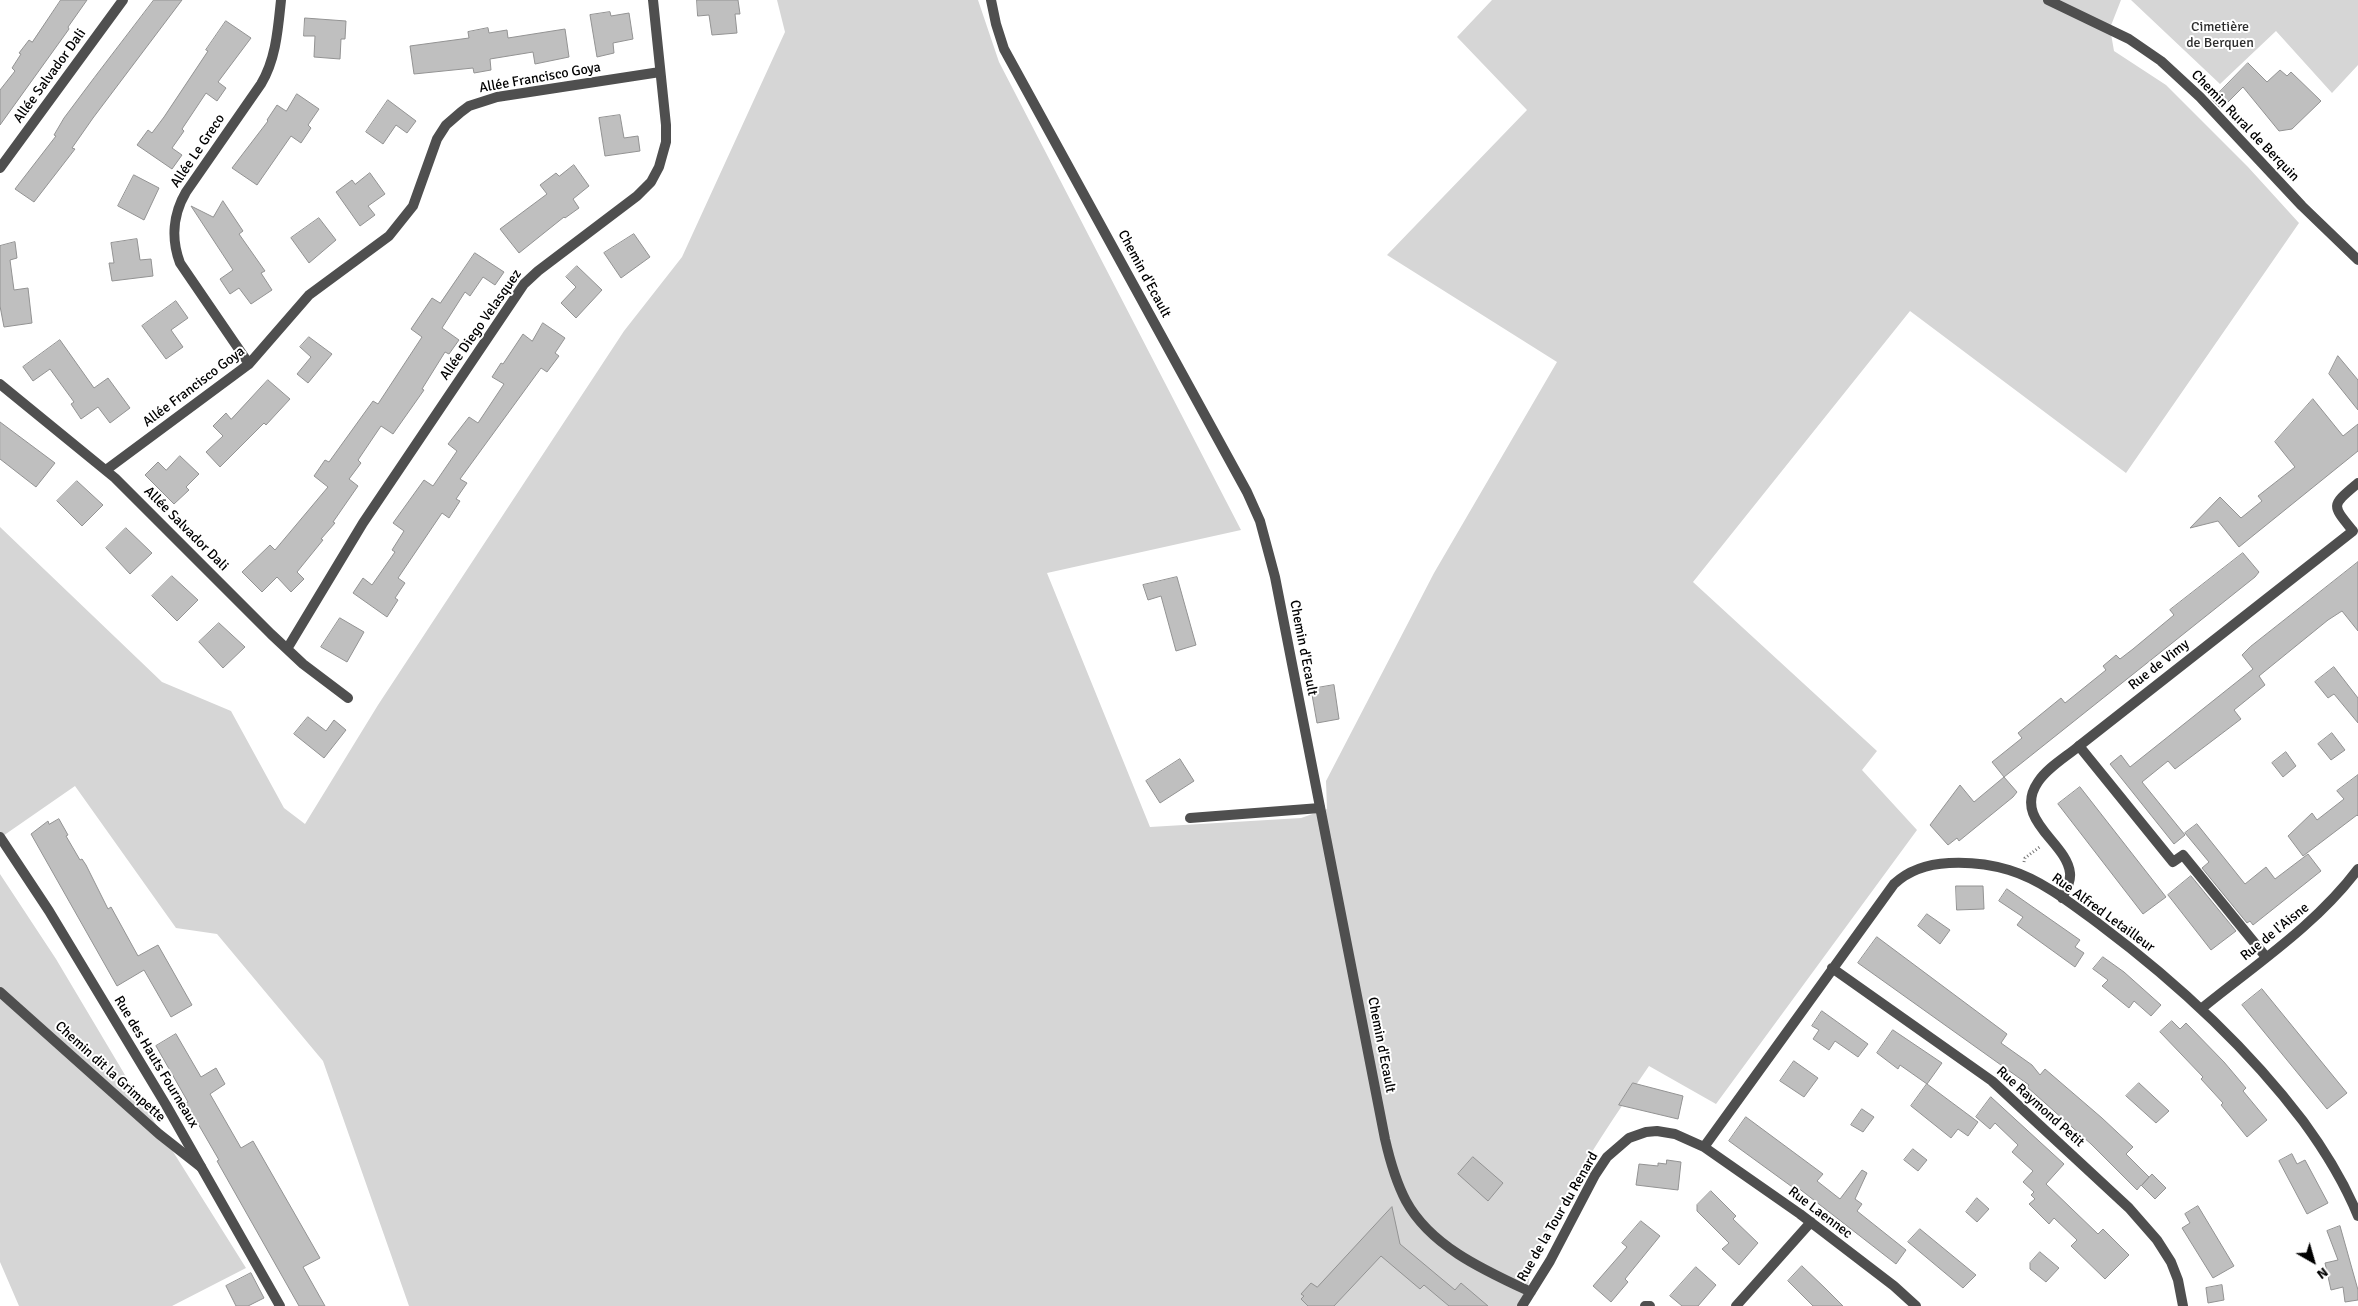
<!DOCTYPE html>
<html>
<head>
<meta charset="utf-8">
<style>
  body { margin:0 }
  #map { position:relative; width:2358px; height:1306px; overflow:hidden; background:#fff; font-family:Signika,sans-serif }
  canvas { display:block }
  .north { position:absolute; left:2288px; top:1236px; width:50px; height:50px; -webkit-text-stroke:4px #fff; paint-order:stroke; rotate:142deg; font-size:14px; font-weight:700; line-height:20px; text-align:center; color:#000 }
  .north::after { content:''; display:block; margin:auto; width:18px; height:22px; background:#000; clip-path:polygon(50% 0,100% 100%,50% 72%,0 100%) }
</style>
</head>
<body>
<div id="map">
<canvas width="2358" height="1306"></canvas>
<div class="north">N</div>
</div>
<script>
const ctx = document.querySelector('canvas').getContext('2d');
ctx.lineJoin = 'round';
function paint(path, color) { ctx.fillStyle = color; ctx.fill(path, 'evenodd'); }
function trace(path, color, width, dash) { ctx.strokeStyle = color; ctx.lineWidth = width; ctx.lineCap = dash ? 'butt' : 'round'; ctx.setLineDash(dash || []); ctx.stroke(path); }
function write(font, color, halo, rows, align = 'center') {
  ctx.font = font + ' Signika,sans-serif'; ctx.lineWidth = 4; ctx.setLineDash([]); ctx.textBaseline = 'middle'; ctx.strokeStyle = halo; ctx.fillStyle = color; for (const [text, x, y, turn = 0] of rows) {
    ctx.save(); ctx.translate(x, y); ctx.rotate((+turn || 0) * Math.PI / 180); ctx.textAlign = isNaN(turn) ? turn : align; if (halo) ctx.strokeText(text, 0, 0); ctx.fillText(text, 0, 0); ctx.restore();
  }
}
paint(new Path2D(`
  M777,0H978L999,62L1241,530L1047,573L1150,827L1301,818L1327,809L1326,781L1434,573L1557,362L1387,255L1527,110L1457,37L1492,0H2121L2110,28L2114,51L2166,85L2248,167L2299,223L2126,473L1910,311L1693,582L1877,751L1862,770L1917,830L1716,1104L1649,1066C1617,1113 1585,1159 1559,1209C1542,1241 1526,1270 1527,1306H409L323,1061L217,934L176,928L75,786L0,838V527L162,682L231,711L284,808L305,824L378,705L624,331L682,257L785,32Z
  M2131,0H2358V65L2332,93L2276,31L2220,84Z
  M0,874L56,959L125,1075L246,1268L172,1306H19L0,1262Z`), '#d6d6d6');
const building = new Path2D(`
  M61,0H87L68,27L69,29L0,125V90L15,71L12,68L21,54L19,53L29,40L32,42Z
  M154,0H182L93,118L72,148L75,149L34,202L15,189L56,136L54,135L64,118L94,78Z
  M697,0H738L740,14H735L737,33L712,35L709,15L698,16Z
  M610,12L611,16L629,13L633,39L613,43L614,53L597,57L590,15Z
  M305,18L346,21L345,39H341L340,59L314,57L315,36H304Z
  M226,21L251,38L218,82L226,88L217,101L206,93L182,129L184,131L172,148L182,155L172,169L137,145L148,130L152,133L164,117L208,51L206,50Z
  M488,28L489,33L507,30L508,38L565,29L569,57L535,64L533,52L490,59L491,70L474,73L473,68L414,74L410,46L469,38L468,32Z
  M2248,63L2267,82L2280,70L2287,76L2291,72L2321,101L2292,129L2279,131L2243,87L2221,109L2212,100Z
  M297,94L319,109L308,125L311,128L301,143L291,136L257,185L232,168L268,121L267,120L277,105L286,111Z
  M388,100L416,121L407,133L396,125L383,144L366,132Z
  M620,115L624,138L638,136L640,151L605,156L599,118Z
  M574,165L589,186L573,199L579,208L565,218L564,217L519,253L500,229L547,194L540,185L556,173L559,176Z
  M370,173L385,194L368,206L375,215L360,226L336,192L352,180L355,184Z
  M134,175L159,188L144,220L118,206Z
  M223,201L243,231L239,234L265,271L261,273L272,290L251,304L239,288L230,294L220,279L233,270L191,206L213,217Z
  M319,218L336,240L309,263L291,238Z
  M634,234L650,257L621,278L604,253Z
  M137,239L140,260L151,259L153,276L112,281L109,263H114L111,243Z
  M15,242L17,258L10,260L14,290L28,288L32,323L4,327L0,306V246Z
  M475,253L504,272L495,285L483,277L470,296L465,292L442,328L459,340L449,354L445,352L422,389L424,390L393,434L381,426L358,460L361,463L349,479L358,486L333,522L335,523L321,539L323,540L297,572L304,579L291,592L277,577L262,592L242,572L270,545L275,550L328,487L314,476L325,460L329,462L373,401L378,404L422,337L411,329L432,298L440,303Z
  M577,266L602,290L576,318L561,303L576,287L566,277Z
  M176,301L188,318L171,330L183,347L166,359L142,326Z
  M543,323L565,338L555,353L559,356L547,372L541,368L460,479L467,483L456,499L460,501L449,518L442,513L398,578L405,583L395,598L398,600L387,617L353,593L363,578L372,585L395,552L392,550L404,531L393,523L424,480L433,486L457,451L448,444L469,417L478,423L504,384L492,377L501,363L503,364L523,334L532,341Z
  M309,337L332,354L308,383L297,374L311,357L300,347Z
  M60,340L94,388L108,378L130,408L110,423L98,407L81,419L71,404L74,402L50,369L33,381L23,367Z
  M2338,356L2358,380V410L2329,374Z
  M268,380L290,399L266,425L264,423L220,467L206,452L223,436L213,426L226,413L231,419Z
  M2313,399L2343,436L2358,424V451L2239,547L2218,521L2190,528L2220,497L2241,518L2262,501L2258,496L2295,467L2275,442Z
  M0,422L55,463L36,487L0,459Z
  M180,456L199,474L186,487L189,490L174,504L145,475L158,462L166,470Z
  M77,481L103,505L82,526L57,501Z
  M126,528L152,553L130,574L106,548Z
  M2243,553L2259,572L2255,577L2004,777L2017,792L2013,797L1959,841L1957,838L1948,845L1930,825L1960,785L1974,802L2004,777L1992,762L2022,738L2018,733L2061,698L2065,703L2106,670L2103,666L2116,655L2120,659L2133,649L2174,615L2170,610Z
  M2358,562V631L2342,611L2328,620L2259,676L2265,685L2234,710L2241,719L2175,769L2168,761L2142,782L2185,835L2174,844L2110,764L2121,755L2130,767L2253,669L2242,655L2250,647Z
  M172,576L198,600L177,621L152,596Z
  M1177,577L1196,645L1176,651L1161,596L1148,600L1143,585Z
  M340,618L364,632L347,662L321,647Z
  M219,623L245,647L223,668L199,642Z
  M2334,667L2358,698V723L2334,694L2328,698L2315,682Z
  M1334,685L1339,719L1317,723L1311,689Z
  M308,717L326,731L334,720L346,730L324,758L294,734Z
  M2332,733L2345,750L2331,760L2318,744Z
  M2286,752L2296,766L2283,777L2272,763Z
  M1180,759L1194,781L1160,803L1146,781Z
  M2358,775V816L2357,815L2303,856L2288,836L2312,813L2317,820L2344,799L2337,791Z
  M2080,787L2166,897L2143,914L2058,804Z
  M59,819L68,835L66,836L80,860L82,859L86,865L108,909L111,907L138,956L158,945L192,1005L171,1017L144,970L117,986L31,834L48,821L49,824Z
  M2197,824L2245,884L2266,867L2275,879L2308,854L2321,871L2253,925L2250,921L2247,923L2202,868L2209,862L2185,833Z
  M2191,876L2236,931L2211,950L2168,895Z
  M1956,886H1983L1984,909L1957,910Z
  M2007,889L2080,940L2075,947L2084,953L2075,967L2017,925L2023,917L1999,901Z
  M1927,914L1950,930L1940,944L1918,926Z
  M1877,937L2007,1034L2001,1043L2032,1065L2040,1075L2045,1069L2102,1118L2133,1147L2126,1154L2149,1177L2142,1185L2152,1174L2166,1188L2155,1199L2141,1185L2137,1190L2091,1144L2027,1087L2029,1085L1858,963Z
  M2103,957L2124,972L2161,1005L2151,1016L2134,1001L2129,1008L2102,986L2108,980L2093,969Z
  M2262,989L2347,1093L2327,1109L2242,1005Z
  M1822,1011L1868,1044L1858,1057L1835,1041L1829,1050L1813,1039L1819,1030L1812,1026Z
  M2172,1021L2180,1029L2186,1023L2224,1062L2246,1088L2243,1091L2267,1120L2247,1137L2221,1105L2223,1103L2201,1079L2203,1077L2160,1032Z
  M1893,1030L1942,1063L1927,1084L1900,1065L1898,1069L1877,1053Z
  M176,1034L201,1077L216,1068L225,1084L210,1094L241,1148L253,1141L320,1258L303,1267L325,1306H299L217,1161L219,1160L186,1103L188,1102L156,1046Z
  M1794,1061L1818,1078L1804,1097L1780,1081Z
  M1633,1083L1683,1096L1678,1119L1619,1105Z
  M2139,1083L2169,1111L2156,1123L2126,1096Z
  M1927,1084L1978,1122L1968,1136L1958,1129L1951,1138L1911,1106Z
  M1991,1097L2064,1164L2046,1184L2098,1234L2103,1229L2129,1255L2105,1279L2071,1246L2077,1240L2054,1218L2049,1224L2029,1204L2035,1199L2031,1195L2034,1192L2023,1182L2033,1171L2012,1152L2018,1145L1995,1123L1990,1129L1976,1117Z
  M1862,1109L1874,1117L1863,1132L1851,1125Z
  M1746,1117L1823,1174L1817,1181L1840,1199L1862,1170L1867,1173L1855,1199L1862,1204L1857,1211L1906,1250L1896,1264L1797,1187L1795,1189L1729,1141Z
  M1913,1149L1927,1160L1918,1171L1904,1160Z
  M2292,1154L2297,1164L2305,1160L2328,1203L2307,1214L2279,1161Z
  M1473,1157L1503,1183L1488,1201L1458,1174Z
  M1667,1160L1681,1162L1678,1190L1636,1185L1639,1164L1658,1166V1163L1666,1164Z
  M1711,1191L1736,1216L1733,1219L1758,1243L1739,1265L1722,1249L1729,1243L1697,1211V1205Z
  M1977,1198L1989,1209L1977,1222L1966,1212Z
  M2198,1206L2234,1266L2213,1278L2182,1228L2190,1223L2185,1214Z
  M1392,1207L1400,1244L1455,1290L1461,1283L1488,1306H1449L1424,1285L1420,1289L1381,1256L1334,1306H1308L1301,1299L1304,1296L1301,1294L1311,1283L1317,1287Z
  M1641,1221L1660,1236L1625,1279L1628,1282L1611,1302L1593,1286L1627,1247L1622,1243Z
  M2340,1226L2358,1290V1300L2345,1302L2343,1287L2331,1290L2325,1263L2338,1260L2327,1231Z
  M1920,1229L1976,1275L1963,1288L1908,1242Z
  M2040,1252L2059,1268L2046,1282L2030,1269V1263Z
  M1802,1266L1825,1288L1843,1306H1813L1788,1281Z
  M1696,1267L1716,1285L1698,1306H1682L1670,1296Z
  M251,1273L264,1298L248,1306H236L226,1286Z
  M2222,1285L2224,1300L2208,1303L2206,1288Z`);
paint(building, '#bfbfbf');
trace(building, '#939393', 1);
trace(new Path2D(`
  M2024,862L2025,858L2041,846`), '#717171', 3, [1, 2.5]);
trace(new Path2D(`
  M2079,746L2173,862L2183,855L2266,957
  M1190,818L1320,808`), '#4f4f4f', 10);
trace(new Path2D(`
  M991,0L996,24L1004,49L1247,492L1260,521L1275,577L1385,1139C1390,1161 1396,1182 1406,1201C1431,1247 1486,1271 1531,1292
  M2048,0L2129,39L2161,61L2200,97L2302,206L2358,260
  M0,168L123,0
  M249,364L180,263C171,239 173,214 186,192L261,84C276,59 278,29 281,0
  M0,384L115,478L271,634L303,664L348,698
  M106,470L249,364L309,295L389,236L413,206L437,139L446,125L461,112L469,106L497,97L660,72
  M287,649L363,523L524,284L538,271L637,196L651,182L659,167L666,142V125L653,0
  M2062,898C2066,890 2071,882 2070,873C2067,842 2012,820 2038,782C2048,767 2066,757 2079,746L2353,531C2331,504 2331,506 2358,483
  M1832,968L1992,1081L2129,1208L2157,1240L2171,1262L2178,1280L2183,1306
  M0,992L159,1134L201,1167
  M2201,1009C2255,965 2316,925 2358,869
  M1704,1147L1894,884C1909,870 1929,864 1949,863C1969,862 1989,864 2009,870C2042,880 2072,904 2099,924C2175,981 2246,1046 2303,1121C2325,1151 2344,1182 2358,1216
  M1522,1306L1550,1261L1595,1175L1607,1157L1629,1138L1646,1132L1657,1131L1675,1134L1704,1147L1800,1214L1894,1286L1916,1306
  M1645,1306H1650
  M1736,1306L1811,1222`), '#4f4f4f', 10);
trace(new Path2D(`
  M0,837L49,911L166,1105L280,1306`), '#4f4f4f', 10);
write('14px', '#2d2d2d', '#fff', [
  ["Cimetière",2220,27],
  ["de Berquen",2220,43]
]);
write('14px', '#000', '#fff', [
  ["Allée Salvador Dali",50,76,-54],
  ["Allée Francisco Goya",540,78,-10],
  ["Chemin Rural de Berquin",2245,126,46],
  ["Allée Le Greco",198,151,-56],
  ["Chemin d'Ecault",1144,274,62],
  ["Allée Diego Velasquez",481,325,-55],
  ["Allée Francisco Goya",194,387,-37],
  ["Allée Salvador Dali",186,529,45],
  ["Chemin d'Ecault",1303,648,79],
  ["Rue de Vimy",2159,665,-38],
  ["Rue Alfred Letailleur",2103,913,36],
  ["Rue de l'Aisne",2275,932,-39],
  ["Chemin d'Ecault",1381,1045,79],
  ["Rue des Hauts Fourneaux",156,1062,59],
  ["Chemin dit la Grimpette",110,1072,42],
  ["Rue Raymond Petit",2040,1107,42],
  ["Rue Laennec",1820,1213,37],
  ["Rue de la Tour du Renard",1558,1217,-60]
]);
</script>
</body>
</html>
